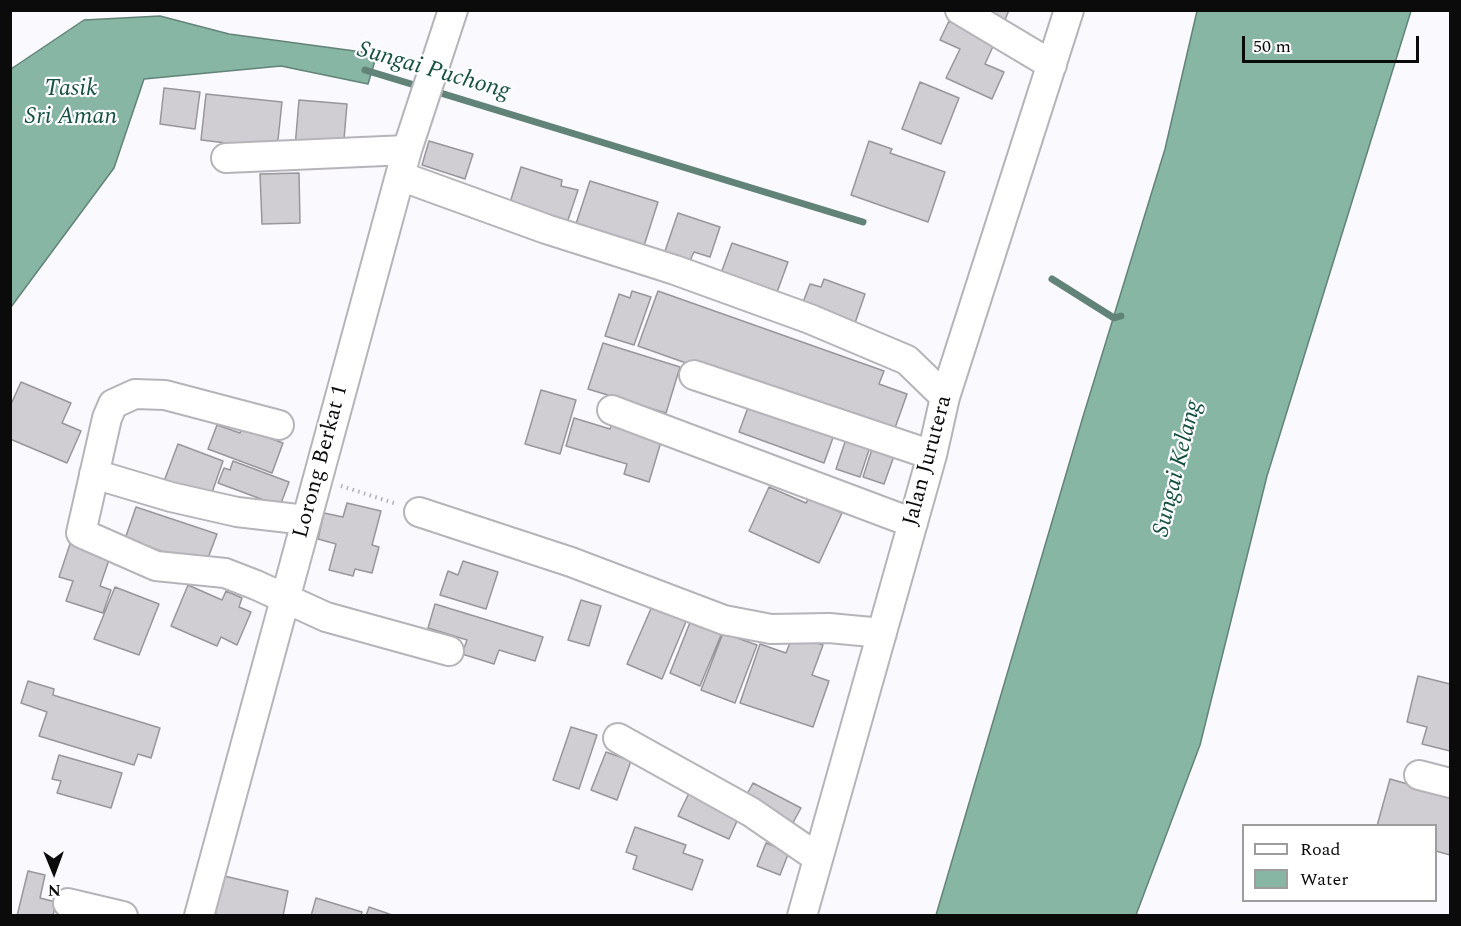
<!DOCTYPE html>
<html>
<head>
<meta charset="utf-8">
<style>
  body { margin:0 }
  #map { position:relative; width:1461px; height:926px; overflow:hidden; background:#faf9fe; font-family:Spectral,serif }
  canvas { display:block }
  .frame { position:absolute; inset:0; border:12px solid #0b0b0c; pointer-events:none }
  .legend { position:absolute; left:1242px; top:824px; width:195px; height:78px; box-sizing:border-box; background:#fff; border:2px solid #9d9d9e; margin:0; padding:8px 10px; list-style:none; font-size:18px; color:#0b0b0c }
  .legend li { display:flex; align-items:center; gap:12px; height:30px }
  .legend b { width:30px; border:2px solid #9d9d9e }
  .north { position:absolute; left:24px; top:842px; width:60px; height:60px; -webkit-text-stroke:4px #fff; paint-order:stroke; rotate:179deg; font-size:16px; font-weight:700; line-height:24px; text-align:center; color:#0b0b0c }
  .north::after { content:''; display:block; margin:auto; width:21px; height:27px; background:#0b0b0c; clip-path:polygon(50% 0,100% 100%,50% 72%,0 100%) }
  .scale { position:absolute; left:1242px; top:36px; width:177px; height:27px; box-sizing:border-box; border:3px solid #0b0b0c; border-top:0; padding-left:8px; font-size:18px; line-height:21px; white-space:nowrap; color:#0b0b0c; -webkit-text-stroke:4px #fff; paint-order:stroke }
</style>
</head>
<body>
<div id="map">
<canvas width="1461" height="926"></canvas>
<div class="frame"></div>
<ul class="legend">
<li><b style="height:8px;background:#fff"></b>Road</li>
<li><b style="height:16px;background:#88b6a5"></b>Water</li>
</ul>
<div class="north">N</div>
<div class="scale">50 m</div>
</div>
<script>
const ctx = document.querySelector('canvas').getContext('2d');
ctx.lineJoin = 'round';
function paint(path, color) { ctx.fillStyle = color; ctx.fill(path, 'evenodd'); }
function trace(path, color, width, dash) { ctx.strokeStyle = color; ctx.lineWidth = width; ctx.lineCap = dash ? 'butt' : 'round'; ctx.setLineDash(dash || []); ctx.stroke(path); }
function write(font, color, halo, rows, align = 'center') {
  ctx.font = font + ' Spectral,serif'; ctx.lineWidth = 4.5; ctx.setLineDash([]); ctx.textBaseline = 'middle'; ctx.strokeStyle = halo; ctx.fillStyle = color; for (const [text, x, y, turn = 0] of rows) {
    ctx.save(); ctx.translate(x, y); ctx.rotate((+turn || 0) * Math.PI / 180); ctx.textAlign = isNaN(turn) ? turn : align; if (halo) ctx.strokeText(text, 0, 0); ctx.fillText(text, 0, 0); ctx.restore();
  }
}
const water = new Path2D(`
  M1197,11H1411L1267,476L1200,745L1136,915H936L1082,420L1165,149Z
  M160,16L229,34L377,54L368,84L281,66L144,79L114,168L11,307V69L84,20Z`);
paint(water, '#88b6a5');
trace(water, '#628377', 1.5);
trace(new Path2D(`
  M365,70L421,87
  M434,91L863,222
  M1052,279L1114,318L1121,316`), '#628377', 7);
const building = new Path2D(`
  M971,10H1009L1003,25Z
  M949,21L995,42L985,64L1004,72L992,99L946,78L960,49L940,40Z
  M920,82L959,98L941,144L902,129Z
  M164,88L200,92L195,129L160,124Z
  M206,94L282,102L277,149L201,140Z
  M299,100L347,104L343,151L295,147Z
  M429,141L473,154L465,179L422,165Z
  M869,141L892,149L890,153L945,172L928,222L851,195Z
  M521,167L562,180L561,186L578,190L567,223L509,206Z
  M299,173L300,223L262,224L260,174Z
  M590,181L658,202L642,252L574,230Z
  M678,213L720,227L710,257L694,252L689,263L664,254Z
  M732,243L788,262L776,295L720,276Z
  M824,279L865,294L855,323L802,305L810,284L821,287Z
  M632,291L651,297L634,345L605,336L619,294L630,298Z
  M658,291L884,371L879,384L907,394L895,428L867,418L864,426L638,346Z
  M603,343L680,367L666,413L588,389Z
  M21,382L71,403L62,423L81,431L67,463L10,439V402H12Z
  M541,390L576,400L560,454L525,444Z
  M750,402L835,432L824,463L739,432Z
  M574,418L610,429L613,420L663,435L649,482L624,474L627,464L566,446Z
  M217,425L240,433L242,428L283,443L272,473L208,449Z
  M846,439L870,447L860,477L836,469Z
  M178,444L223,461L209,501L163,484Z
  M872,449L894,456L884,484L863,477Z
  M233,461L289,482L280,506L218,483L224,468L230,470Z
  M769,487L806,503L809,498L842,513L819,563L749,531Z
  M347,503L381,511L372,545L379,547L372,573L355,569L353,576L329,570L336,544L318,539L324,513L343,517Z
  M136,507L217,534L205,566L125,539Z
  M71,541L111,554L100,586L111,590L103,613L66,601L73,581L59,577Z
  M463,561L498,572L486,609L440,595L448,571L458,575Z
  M188,585L222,600L226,591L242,598L239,607L251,612L237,645L221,637L217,646L171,626Z
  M115,587L159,604L139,655L94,639Z
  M656,597L690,612L662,679L627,664Z
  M581,600L601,606L589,646L568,640Z
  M435,604L543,637L535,661L499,650L494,664L462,654L467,640L428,628Z
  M693,615L724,628L700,686L670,673Z
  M723,633L757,645L735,703L701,690Z
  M793,635L823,645L812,675L829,681L813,727L740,703L760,644L786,653Z
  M1418,676L1450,684V751L1422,744L1427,727L1407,722Z
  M28,681L54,689L53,695L160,728L151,758L138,754L134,765L39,736L47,712L21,703Z
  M571,727L597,735L579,789L553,780Z
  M606,752L631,761L617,800L591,790Z
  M59,755L122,773L111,808L57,793L61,781L52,779Z
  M1390,779L1450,796V855L1436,851V826H1377Z
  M753,783L801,808L789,830L741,805Z
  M691,789L741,812L729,839L678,816Z
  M635,827L686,845L683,853L703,860L692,890L633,869L637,856L626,852Z
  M766,843L789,852L780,875L757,866Z
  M28,871L45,875L40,898L56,902L53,916H17Z
  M220,875L288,891L283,916H223L211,913Z
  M316,898L362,912L361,916H311Z
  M369,907L395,916H366Z`);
paint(building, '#d0ced3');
trace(building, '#98969b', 1.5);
const minor = new Path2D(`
  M960,10L1052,65
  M226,158L407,150
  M400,176L546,229L675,270L810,319L907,360L945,397
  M694,375L932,455
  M612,410L913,523
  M279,425L165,395L135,394L113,404L107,418L81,533L156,566L225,573L256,585L326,617L449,651
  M94,474L171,497L237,512L306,520
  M419,512L571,562L724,620L771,629L829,628L882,633
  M618,738L751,812L818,858
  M1419,775L1450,783
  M68,903L123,916
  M199,916L407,150L453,10
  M802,916L932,455L945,397L1069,10`);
trace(minor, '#b6b4b9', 32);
trace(new Path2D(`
  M341,486L397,504`), '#b2b1b5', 4, [1.5, 4.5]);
trace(minor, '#fff', 28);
write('22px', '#0b0b0c', '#fff', [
  ["Jalan Jurutera",929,461,-75],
  ["Lorong Berkat 1",322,462,-75]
]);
write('italic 24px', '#145140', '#fff', [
  ["Sungai Puchong",433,72,16],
  ["Tasik",71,90],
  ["Sri Aman",71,118],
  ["Sungai Kelang",1179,469,-76]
]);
</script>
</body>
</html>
